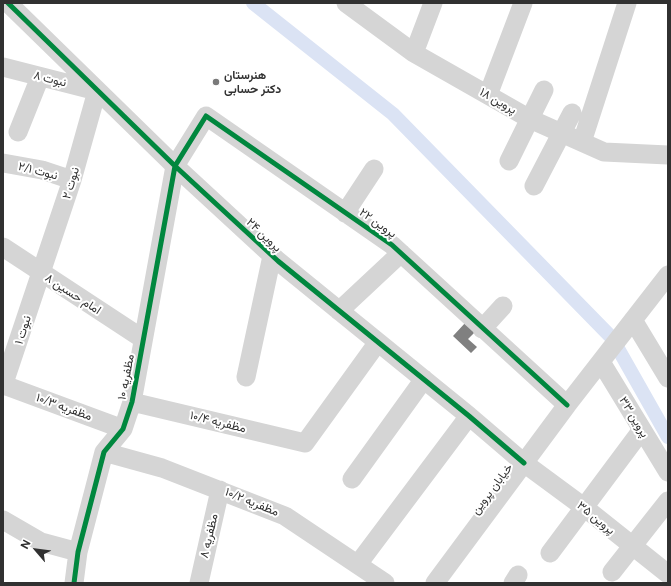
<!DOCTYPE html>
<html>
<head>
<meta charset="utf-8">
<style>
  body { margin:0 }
  #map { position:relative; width:671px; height:586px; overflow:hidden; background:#fff; font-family:"Public Sans",sans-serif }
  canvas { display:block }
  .frame { position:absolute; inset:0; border:4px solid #313131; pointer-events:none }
  .north { position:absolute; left:16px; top:530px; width:40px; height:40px; -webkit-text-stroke:3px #fff; paint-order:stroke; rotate:298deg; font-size:11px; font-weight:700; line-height:16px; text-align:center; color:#313131 }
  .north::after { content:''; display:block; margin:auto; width:14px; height:18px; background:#313131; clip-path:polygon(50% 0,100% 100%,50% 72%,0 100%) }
</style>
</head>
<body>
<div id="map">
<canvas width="671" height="586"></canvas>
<div class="frame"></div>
<div class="north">N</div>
</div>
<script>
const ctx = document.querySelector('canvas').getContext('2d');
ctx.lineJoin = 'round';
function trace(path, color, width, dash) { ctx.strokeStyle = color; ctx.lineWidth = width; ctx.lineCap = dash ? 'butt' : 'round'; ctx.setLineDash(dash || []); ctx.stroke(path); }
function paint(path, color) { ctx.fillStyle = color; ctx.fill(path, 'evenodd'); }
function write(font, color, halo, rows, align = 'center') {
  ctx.font = font + ' "Public Sans",Vazirmatn,sans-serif'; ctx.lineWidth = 4; ctx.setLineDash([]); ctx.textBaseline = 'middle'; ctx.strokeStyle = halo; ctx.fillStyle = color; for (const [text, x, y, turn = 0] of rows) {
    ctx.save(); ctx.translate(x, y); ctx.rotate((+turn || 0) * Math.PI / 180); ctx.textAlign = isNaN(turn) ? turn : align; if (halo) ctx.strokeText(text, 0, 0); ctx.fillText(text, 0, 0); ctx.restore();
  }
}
trace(new Path2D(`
  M253,3L393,114L612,338L668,437`), '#dbe3f4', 14);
paint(new Path2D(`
  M466,322L475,332L468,339L477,347L471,353L453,336Z`), '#808080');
trace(new Path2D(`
  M8,3L175,166L278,261L469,416L524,463L585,508L668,574
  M346,3L414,53L530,119L604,152L668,155
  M414,53L433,3
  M3,67L97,91L72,180L3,386
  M488,95L523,3
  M18,132L40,77
  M582,142L627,3
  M509,161L544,90
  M3,163L42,170L72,180
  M534,186L572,113
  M345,213L374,169
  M3,247L143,339
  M339,311L401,253
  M633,320L668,378
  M482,329L503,306
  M601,362L668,472
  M246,377L272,256
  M4,385L123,429
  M132,402L305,443L378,342
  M104,452L162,468L285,516L385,583
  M352,479L424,379
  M3,520L41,542L78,552
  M550,553L641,431
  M358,564L469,416
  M612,572L668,501
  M74,583L78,552L104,452L123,429L132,402L175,166L206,116L392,245L567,405
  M199,583L220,490
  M435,583L567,405L668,275
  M513,583L518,575`), '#d5d5d5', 19);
trace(new Path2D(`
  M8,3L175,166L278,261L469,416L524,463
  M74,583L78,552L104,452L123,429L132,402L175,166L206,116L392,245L567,405`), '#00873e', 5);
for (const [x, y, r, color] of [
  [216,82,4,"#797979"]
]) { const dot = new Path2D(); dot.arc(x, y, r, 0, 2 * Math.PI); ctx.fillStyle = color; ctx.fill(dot); trace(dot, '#fff', 1.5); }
write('bold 12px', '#313131', '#fff', [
  ["هنرستان",224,75],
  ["دکتر حسابی",224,89]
], 'left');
write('12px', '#313131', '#fff', [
  ["نبوت ۸",50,79,14],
  ["پروین ۱۸",498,101,30],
  ["نبوت ۲/۱",38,171,14],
  ["نبوت ۲",71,183,-73],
  ["پروین ۲۲",378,223,35],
  ["پروین ۲۴",264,235,43],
  ["امام حسین ۸",73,294,33],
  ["نبوت ۱",23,330,-72],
  ["مظفریه ۱۰",126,377,-79],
  ["مظفریه ۱۰/۳",64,407,20],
  ["پروین ۳۳",634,417,59],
  ["مظفریه ۱۰/۴",218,422,14],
  ["خیابان پروین",492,489,-53],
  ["مظفریه ۱۰/۲",252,502,22],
  ["پروین ۳۵",596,518,39],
  ["مظفریه ۸",209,536,-77]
]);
</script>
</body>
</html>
